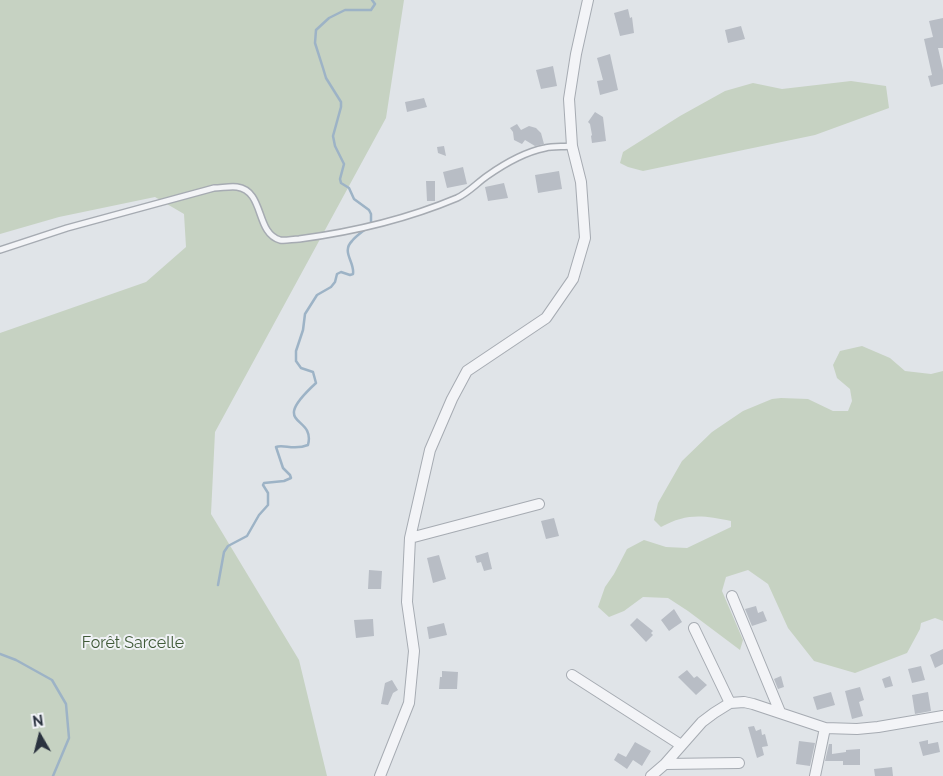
<!DOCTYPE html>
<html>
<head>
<meta charset="utf-8">
<style>
  body { margin:0 }
  #map { position:relative; width:943px; height:776px; overflow:hidden; background:#e0e4e8; font-family:Raleway,sans-serif }
  canvas { display:block }
  .north { position:absolute; left:15px; top:711px; width:50px; height:50px; -webkit-text-stroke:4px #f0f2f6; paint-order:stroke; rotate:352deg; font-size:14px; font-weight:700; line-height:20px; text-align:center; color:#2a323f }
  .north::after { content:''; display:block; margin:auto; width:18px; height:22px; background:#2a323f; clip-path:polygon(50% 0,100% 100%,50% 72%,0 100%) }
</style>
</head>
<body>
<div id="map">
<canvas width="943" height="776"></canvas>
<div class="north">N</div>
</div>
<script>
const ctx = document.querySelector('canvas').getContext('2d');
ctx.lineJoin = 'round';
function paint(path, color) { ctx.fillStyle = color; ctx.fill(path, 'evenodd'); }
function trace(path, color, width, dash) { ctx.strokeStyle = color; ctx.lineWidth = width; ctx.lineCap = dash ? 'butt' : 'round'; ctx.setLineDash(dash || []); ctx.stroke(path); }
function write(font, color, halo, rows, align = 'center') {
  ctx.font = font + ' Raleway,sans-serif'; ctx.lineWidth = 4; ctx.setLineDash([]); ctx.textBaseline = 'middle'; ctx.strokeStyle = halo; ctx.fillStyle = color; for (const [text, x, y, turn = 0] of rows) {
    ctx.save(); ctx.translate(x, y); ctx.rotate((+turn || 0) * Math.PI / 180); ctx.textAlign = isNaN(turn) ? turn : align; if (halo) ctx.strokeText(text, 0, 0); ctx.fillText(text, 0, 0); ctx.restore();
  }
}
paint(new Path2D(`
  M0,0H404L386,118L215,432L211,514L299,660L327,776H0V333L146,282L186,247L184,214L155,197L59,217L0,234Z
  M851,81L886,86L889,108L815,135L643,171L628,167L620,163L623,152L680,116L725,91L753,83L782,89Z
  M862,346L890,358L905,371L931,374L943,371V621L935,618L921,623L920,629L907,653L855,673L814,661L788,628L768,584L748,570L726,577L722,591L743,640L740,650L688,611L668,598L643,597L624,611L609,617L598,607L605,587L614,574L627,549L644,540L666,547L687,548L731,527V521C703,515 686,513 661,527L654,520L658,503L682,461L712,432L743,411L772,399L781,398L808,399L833,411H848L852,401L850,389L837,378L833,365L840,351Z`), '#c6d2c2');
trace(new Path2D(`
  M371,223V214L369,210L354,199L349,188L341,183L340,179L344,164L335,146L333,136L341,107V102L326,78L323,68L315,43L316,30L329,18L345,10H371L375,4L372,0
  M218,585L224,552L228,546L247,536L259,515L268,505V493L263,485L264,483L284,481L291,478L290,475L283,468L276,447C284,444 294,451 308,445C316,414 267,428 316,383L313,372L301,368L296,361V351L303,330L305,314L317,295L331,287L335,282L337,274L341,272L350,275L353,274C355,262 341,252 352,241C356,236 362,232 367,228
  M0,654L16,660L52,680L66,704L69,738L53,776`), '#9db3c6', 2.5);
paint(new Path2D(`
  M628,9L630,18L632,17L634,33L620,36L614,13Z
  M943,18V48H938L943,70V84L931,87L928,76L932,75L924,39L933,37L929,21Z
  M741,26L745,39L728,43L725,30Z
  M610,54L618,90L600,95L597,81L603,80L597,58Z
  M553,66L557,86L541,89L536,70Z
  M424,98L427,107L407,112L405,102Z
  M595,112L603,117L606,141L592,143L591,136L592,135L590,124L588,122Z
  M517,124L521,130L529,126L536,128L541,133L544,144L535,146L525,140L522,144L514,140L513,132L510,128Z
  M444,146L446,156L438,153L437,147Z
  M463,167L467,184L447,188L443,172Z
  M559,171L562,189L538,193L535,175Z
  M426,181H435V201H427Z
  M504,183L508,198L488,201L485,187Z
  M554,518L559,536L546,539L541,521Z
  M488,552L492,569L484,571L481,562L477,563L475,556Z
  M439,555L446,579L433,583L427,558Z
  M369,570L382,571L381,589H368Z
  M756,606L758,613L763,611L767,621L752,626L745,609Z
  M674,609L682,622L669,631L661,620Z
  M637,618L653,631L651,633L653,635L646,642L630,625Z
  M373,619L374,636L356,638L354,620Z
  M444,623L447,635L429,639L427,627Z
  M943,649V664L935,668L930,655Z
  M921,666L925,680L912,683L908,669Z
  M687,670L694,678L697,676L707,685L696,695L678,677Z
  M442,671L458,672L457,689H439L440,677H442Z
  M781,676L784,687L778,689L774,679Z
  M890,676L893,686L885,688L882,679Z
  M392,680L398,690L393,693L388,705L381,704L385,683Z
  M860,687L864,700L859,702L863,716L852,719L845,691Z
  M831,692L835,705L817,710L813,697Z
  M928,692L931,711L915,714L912,695Z
  M754,726L756,731L761,729L762,735L765,734L768,746L762,747L764,755L757,758L748,727Z
  M928,740V744L938,742L940,752L923,756L919,742Z
  M799,741L815,743L810,766L796,764Z
  M635,742L651,751L642,766L633,760L627,769L614,760L618,753L626,757Z
  M829,744H832V754L846,752V750L860,749V765H843V761H825Z
  M892,767L893,776H875L874,769Z`), '#b8bdc5');
const lane = new Path2D(`
  M0,250L67,228L214,188C221,188 230,186 237,187C265,191 255,233 280,240C285,241 293,239 299,239C352,232 407,219 457,198C468,193 477,183 487,176C504,164 525,152 545,148C553,146 563,147 572,146`);
const street = new Path2D(`
  M410,538L539,504
  M732,596L780,712
  M694,628L730,703
  M572,675L681,745
  M665,764L739,763
  M380,776L409,703L414,651L407,602L410,538L430,450L452,399L467,371L546,318L573,279L585,238L581,182L572,146L569,99L576,54L588,0
  M651,776L665,764L702,722L714,713L730,703L744,702L753,704L825,728L857,729L878,727L943,716
  M815,776L825,728`);
trace(lane, '#a6abb2', 8);
trace(street, '#a6abb2', 12);
trace(lane, '#f3f4f7', 5);
trace(street, '#f3f4f7', 10);
write('16px', '#405a38', '#f0f2f6', [
  ["Forêt Sarcelle",133,643]
]);
</script>
</body>
</html>
